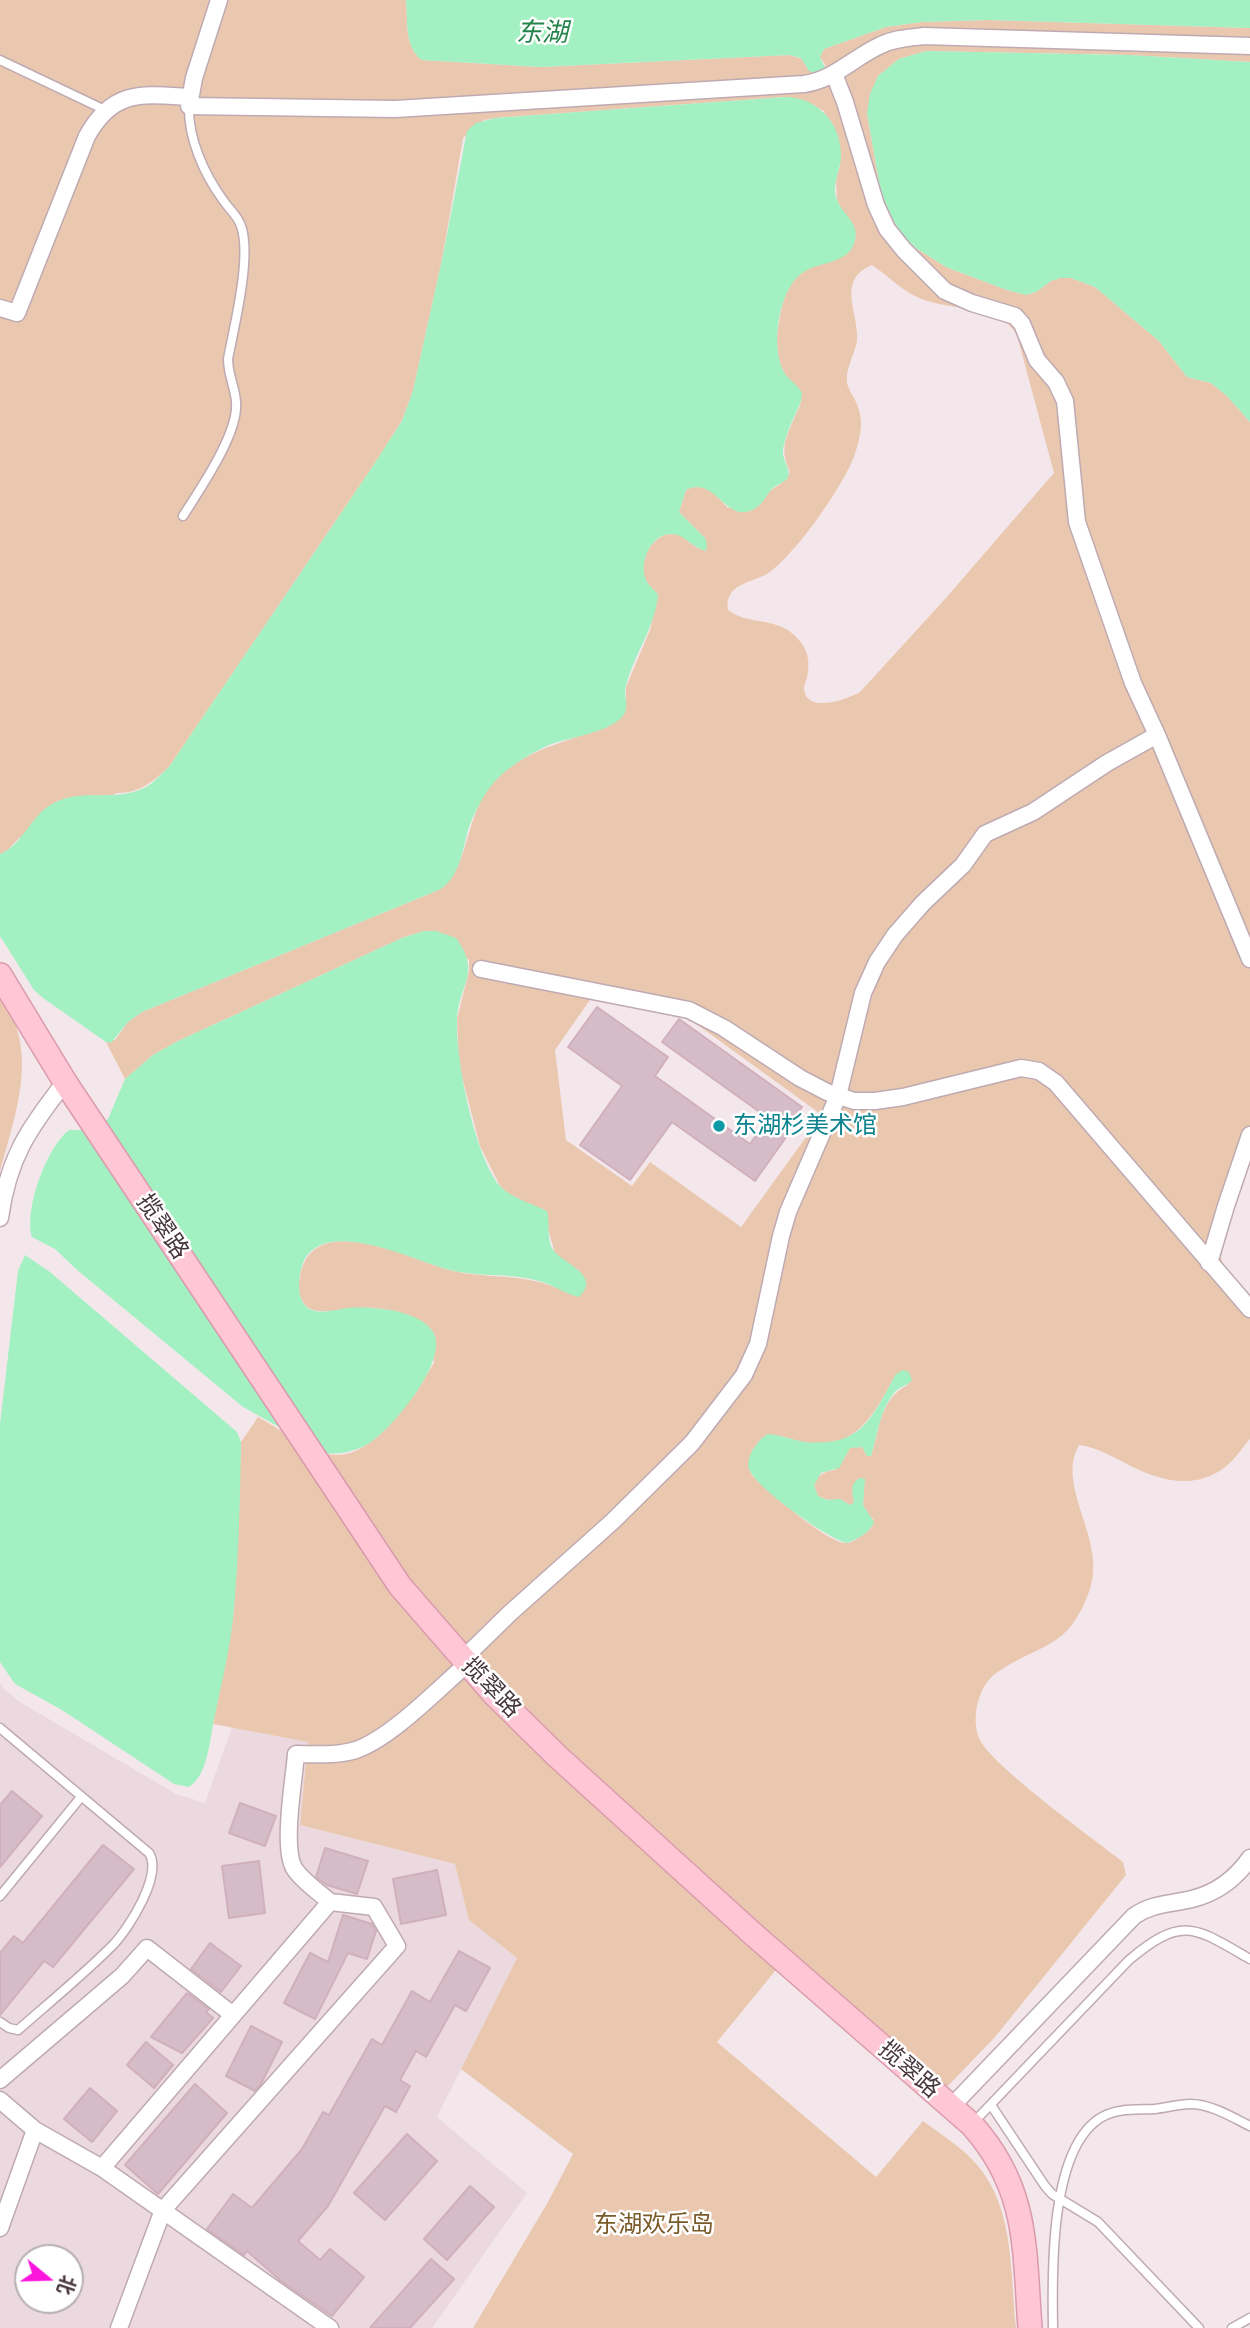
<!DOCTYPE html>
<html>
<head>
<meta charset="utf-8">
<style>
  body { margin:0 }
  #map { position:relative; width:1250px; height:2328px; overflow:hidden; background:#f4e7eb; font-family:"PT Sans","Noto Sans SC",sans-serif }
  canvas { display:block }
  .north { position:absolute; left:14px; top:2244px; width:70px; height:70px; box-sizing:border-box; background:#fff; border:2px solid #b5afb1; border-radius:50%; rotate:109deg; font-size:19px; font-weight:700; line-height:28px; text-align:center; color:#47363d }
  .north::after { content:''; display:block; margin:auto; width:24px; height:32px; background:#fc16dd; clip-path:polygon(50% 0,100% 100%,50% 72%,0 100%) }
</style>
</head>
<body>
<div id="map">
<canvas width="1250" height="2328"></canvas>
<div class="north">北</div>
</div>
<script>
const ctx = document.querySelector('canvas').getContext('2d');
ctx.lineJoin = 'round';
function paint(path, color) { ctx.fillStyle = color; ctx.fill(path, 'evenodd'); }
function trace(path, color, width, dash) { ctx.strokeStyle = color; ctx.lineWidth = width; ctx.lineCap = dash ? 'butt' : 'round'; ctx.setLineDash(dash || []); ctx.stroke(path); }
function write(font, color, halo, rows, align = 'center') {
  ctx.font = font + ' "PT Sans","Noto Sans SC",sans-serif'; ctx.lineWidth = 5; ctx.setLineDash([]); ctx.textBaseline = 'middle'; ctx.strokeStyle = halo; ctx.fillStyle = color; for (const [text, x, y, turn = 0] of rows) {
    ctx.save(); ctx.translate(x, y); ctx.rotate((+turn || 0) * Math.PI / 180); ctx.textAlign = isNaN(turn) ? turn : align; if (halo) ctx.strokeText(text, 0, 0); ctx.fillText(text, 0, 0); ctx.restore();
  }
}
paint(new Path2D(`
  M0,1683L4,1689L20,1702L176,1794L205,1803L232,1727L308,1742L300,1825L455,1864L469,1920L517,1958L437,2117L527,2193L432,2328H0ZM28,2258H70V2300H28Z`), '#ecd9df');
paint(new Path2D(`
  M0,0H406C408,21 404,47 422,60L541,67L789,55L826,66L820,57L824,49L886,27L922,22L990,20L1250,28V62L1129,55L926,51L899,59L878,76L867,113L882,199L901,234L916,248L946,267L1007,290L1026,295L1036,292L1051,281L1060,278H1071L1095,287L1159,341L1187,377L1211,383L1227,396L1250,422V1159L1226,1233L1221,1257L1224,1269L1250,1301V1439C1242,1448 1234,1461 1224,1468C1192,1491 1157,1480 1125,1463C1111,1456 1096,1447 1079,1445C1055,1487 1107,1539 1090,1589C1068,1652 1040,1642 995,1674C978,1687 971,1718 979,1738C990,1765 1094,1839 1123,1862L1126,1875L995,2037L946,2088L789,1954L717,2042L876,2177L923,2121C942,2135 963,2148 978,2166C1015,2210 1010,2275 1016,2328H473L548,2202L573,2154L461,2069L517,1958L469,1920L455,1864L300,1825L308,1742L213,1724L234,1610L241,1442L258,1417C278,1428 303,1446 325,1453C370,1468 415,1394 434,1363L429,1327C413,1316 393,1309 374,1308C357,1306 318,1318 306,1306C298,1298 298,1286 300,1276C313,1208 409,1259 449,1270C484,1279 520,1273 554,1287V1250L549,1232L500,1186L480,1146L459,1065L457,1019L469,971V960L424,931L402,938L178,1041L153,1055L125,1079L106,1042L115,1040L128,1022L142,1012L441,889C466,871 467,819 486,792C516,748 570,743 614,723L626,700V687L650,630L658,595C654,589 647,586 645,578C638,557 656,528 679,535C686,538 692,544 697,548L705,538L679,512L686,490C705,480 716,495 728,508C748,500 780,492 790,472C779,448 786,439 795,416C797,411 801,405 801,401C803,386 788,382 782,370C776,356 776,336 779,322C781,307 786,287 797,277C817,256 847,269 856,237L837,200L836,179L840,166L824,111L805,101L785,97L495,118L484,120L463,138L442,260L413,391L402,421L373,466L169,767C152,782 140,793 117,793L19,838L7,851L0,854ZM872,265C887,275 900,289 917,297C947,312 997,302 1017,335L1054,473L945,599L860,692C848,699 805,715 804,688C804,687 806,679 807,678C811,659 807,646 793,634C774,617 747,625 728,610C724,584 751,583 767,574C794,557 845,484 855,454C860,438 864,423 858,407C855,398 849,391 847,383C845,369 855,354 857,341C860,315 835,280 872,265ZM592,997L681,1013L822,1115L741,1227L650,1162L632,1186L566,1140L555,1050ZM896,1374L908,1385C879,1399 880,1430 871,1456H867L862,1447L850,1448L835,1470C820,1472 808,1481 818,1496C831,1503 835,1497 850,1505L853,1504L854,1500H863L864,1510L873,1519C873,1528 869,1531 861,1535C858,1538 852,1543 847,1543C829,1545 764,1488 751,1474L782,1436C848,1459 868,1427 896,1374Z
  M0,997C41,1050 15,1114 0,1172Z`), '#e9c8af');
paint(new Path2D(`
  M406,0H1250V28L990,20L922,22L886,27L824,49L820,57L826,70L817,74L809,71L801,58L789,55L541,67L422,60C404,47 408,21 406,0Z
  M926,51L1129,55L1250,62V422L1227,396L1211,383L1187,377L1159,341L1095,287L1071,278H1060L1051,281L1036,292L1026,295L1007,290L946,267L916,248L901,234L882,199L867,113L870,94L878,76L899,59Z
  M785,97C817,97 841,123 841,155C841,169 832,183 836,197C841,215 862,222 854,244C847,263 821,262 805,271C779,286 771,342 782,368C786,379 797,383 802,393L801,401C795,416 785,434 783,450C782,461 791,468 788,478C783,483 776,485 771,490C766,496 763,503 757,507C727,529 716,474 686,490L679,512L705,538L707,544L706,551C692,548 685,534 671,534C651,534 640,561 645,577C647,585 654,589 658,595C655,628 634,654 626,686C623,696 630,707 623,716C609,733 569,737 549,745C531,753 513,764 499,777C485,791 476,809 469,827C462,850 461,874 441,889L142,1012L128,1022L111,1043L106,1042L43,998L34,990L0,936V854C23,845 31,814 54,803C82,788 116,802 144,788C153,784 161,774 169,767L373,466L402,421L413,391L442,260L467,131L476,123L495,118Z
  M424,931H436L456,938C482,974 459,983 457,1020C455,1057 475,1158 500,1186C511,1198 533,1204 547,1211C550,1223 546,1241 554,1251C565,1264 602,1276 579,1297C564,1294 551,1283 535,1280C508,1273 478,1277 450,1270C416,1262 324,1214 303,1263C298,1276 295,1304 312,1310C324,1314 338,1309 349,1308C372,1306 420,1310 433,1332C450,1360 393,1427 371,1442C357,1451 341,1455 326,1453L243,1407L76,1269L55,1249L32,1237C24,1210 46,1148 69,1130H92L108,1119L125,1079L153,1055L178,1041L402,938Z
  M25,1255L50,1272L237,1432L241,1442C240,1497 239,1553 234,1608C231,1645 222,1682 214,1719C210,1739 208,1775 189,1787L174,1784L62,1710L15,1684L0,1662V1424L18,1271Z
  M903,1370L909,1372L912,1380C907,1386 899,1387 894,1393C879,1412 878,1434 871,1456H867L862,1447L850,1448L839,1468L821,1473L814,1485L818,1496L827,1500L840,1499L850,1505L854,1502C852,1493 850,1483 860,1478L865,1479L863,1505L874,1522C870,1533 857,1539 847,1543C828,1539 758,1489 750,1471C744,1459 757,1440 768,1434C781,1435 792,1440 805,1442C863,1447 871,1418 896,1374Z`), '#a3f1c2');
const building = new Path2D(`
  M597,1007L668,1057L655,1076L750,1144L768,1118L662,1042L679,1019L802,1107L785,1130L789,1133L755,1181L672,1122L630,1180L580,1145L622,1086L568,1047Z
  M12,1791L42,1816L0,1867V1805Z
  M240,1803L276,1816L265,1846L229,1833Z
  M103,1845L134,1869L53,1967L44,1961L0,2015V1953L14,1936L23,1943Z
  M325,1848L368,1861L357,1894L327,1885L316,1877Z
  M259,1861L265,1913L229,1918L222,1866Z
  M437,1870L446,1915L401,1924L393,1879Z
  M343,1915L372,1924L376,1931L367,1959L348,1953L315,2019L284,2003L310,1953L328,1962Z
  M210,1943L241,1966L221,1992L191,1969Z
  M459,1951L490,1968L466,2011L455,2005L426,2057L416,2051L400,2080L410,2086L396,2112L385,2106L328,2206L298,2241L320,2260L330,2249L364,2277L332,2316L281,2281L247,2251L244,2255L207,2229L233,2194L252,2208L302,2149L323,2112L329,2115L372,2039L382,2045L412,1991L430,2002Z
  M187,1993L209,2009L206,2012L213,2018L182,2053L151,2037Z
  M251,2026L282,2042L261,2084L255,2091L226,2076Z
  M146,2042L173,2065L154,2088L127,2065Z
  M195,2084L227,2113L158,2194L125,2165Z
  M90,2088L117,2111L92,2142L64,2119Z
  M407,2134L437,2161L385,2220L354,2193Z
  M470,2186L494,2207L447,2260L424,2239Z
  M431,2259L454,2279L410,2328H370Z`);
paint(building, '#d6bcc7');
trace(building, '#d0b0bd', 2);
const lane = new Path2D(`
  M0,60L105,110
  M183,516C200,489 239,433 236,402C235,387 228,375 228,359C234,327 252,256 241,226C238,216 229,209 223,200C204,174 188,138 189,106
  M0,1728L149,1853C163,1875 129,1928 113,1945C83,1975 50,2002 18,2030L9,2028L0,2022
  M0,1896L81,1797
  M991,2105L1045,2186L1052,2194L1098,2222L1199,2328
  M972,2124L1129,1960C1183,1915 1194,1927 1250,1959
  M1053,2328C1052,2275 1049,2147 1102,2117C1118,2108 1136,2110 1154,2109C1166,2108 1178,2104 1190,2104C1211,2104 1232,2117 1250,2126
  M1232,2328L1250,2318`);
const street = new Path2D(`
  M219,0L194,78L189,106L395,109L804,84C834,80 854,57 881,45C895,38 909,38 924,36L1250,46
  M0,308L17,313L87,136C113,89 142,94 189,97
  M1157,735L1250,959
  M481,969L689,1010L724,1028L800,1078L827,1092L854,1101H875L903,1097L1021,1068L1039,1071L1056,1083L1250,1309
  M0,1218C8,1158 29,1128 65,1082
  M1209,1263L1226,1206L1250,1135
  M463,1659L509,1614L613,1521L692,1443L744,1375L758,1344L781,1236L788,1212L838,1096L863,993L877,962L895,935L923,903L963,865L985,834L1033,812L1107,763L1157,735L1133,683L1077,522L1065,401L1056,382L1037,360L1022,324L1015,316L972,303L945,291L904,250L887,229L876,205L845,102L834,74
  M0,2080L122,1976L147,1948L233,2015
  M0,2100L35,2130L102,2168L330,2328
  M951,2107L1134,1916C1153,1903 1171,1904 1192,1899C1216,1893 1236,1878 1250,1858
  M102,2168L330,1902C319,1892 302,1881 294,1868C282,1847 294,1780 296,1754C315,1754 337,1756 356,1750C391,1738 438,1689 467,1664
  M0,2228L35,2130
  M119,2328L163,2210L397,1946L374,1907L330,1902`);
const secondary = new Path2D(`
  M0,975L65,1082L400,1586L494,1694L557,1756L753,1934L972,2125C1029,2189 1024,2248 1030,2328`);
trace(lane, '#bfaab2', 11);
trace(street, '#bfaab2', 19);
trace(secondary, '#da9bac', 26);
trace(lane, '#fff', 8);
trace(street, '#fff', 16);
trace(secondary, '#ffc6d5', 23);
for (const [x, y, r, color] of [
  [719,1126,7,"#0f9aa8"]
]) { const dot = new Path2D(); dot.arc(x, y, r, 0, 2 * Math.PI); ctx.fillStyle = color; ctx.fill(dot); trace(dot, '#fff', 2.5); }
write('24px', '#0d838f', '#fff', [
  ["东湖杉美术馆",733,1126]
], 'left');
write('24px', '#47363d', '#fff', [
  ["揽翠路",162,1227,56],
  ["揽翠路",491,1688,46],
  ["揽翠路",909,2070,41]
]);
write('24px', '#7a5a28', '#fff', [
  ["东湖欢乐岛",654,2225]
]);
write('italic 26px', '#25844b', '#fff', [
  ["东湖",542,34]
]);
</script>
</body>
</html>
